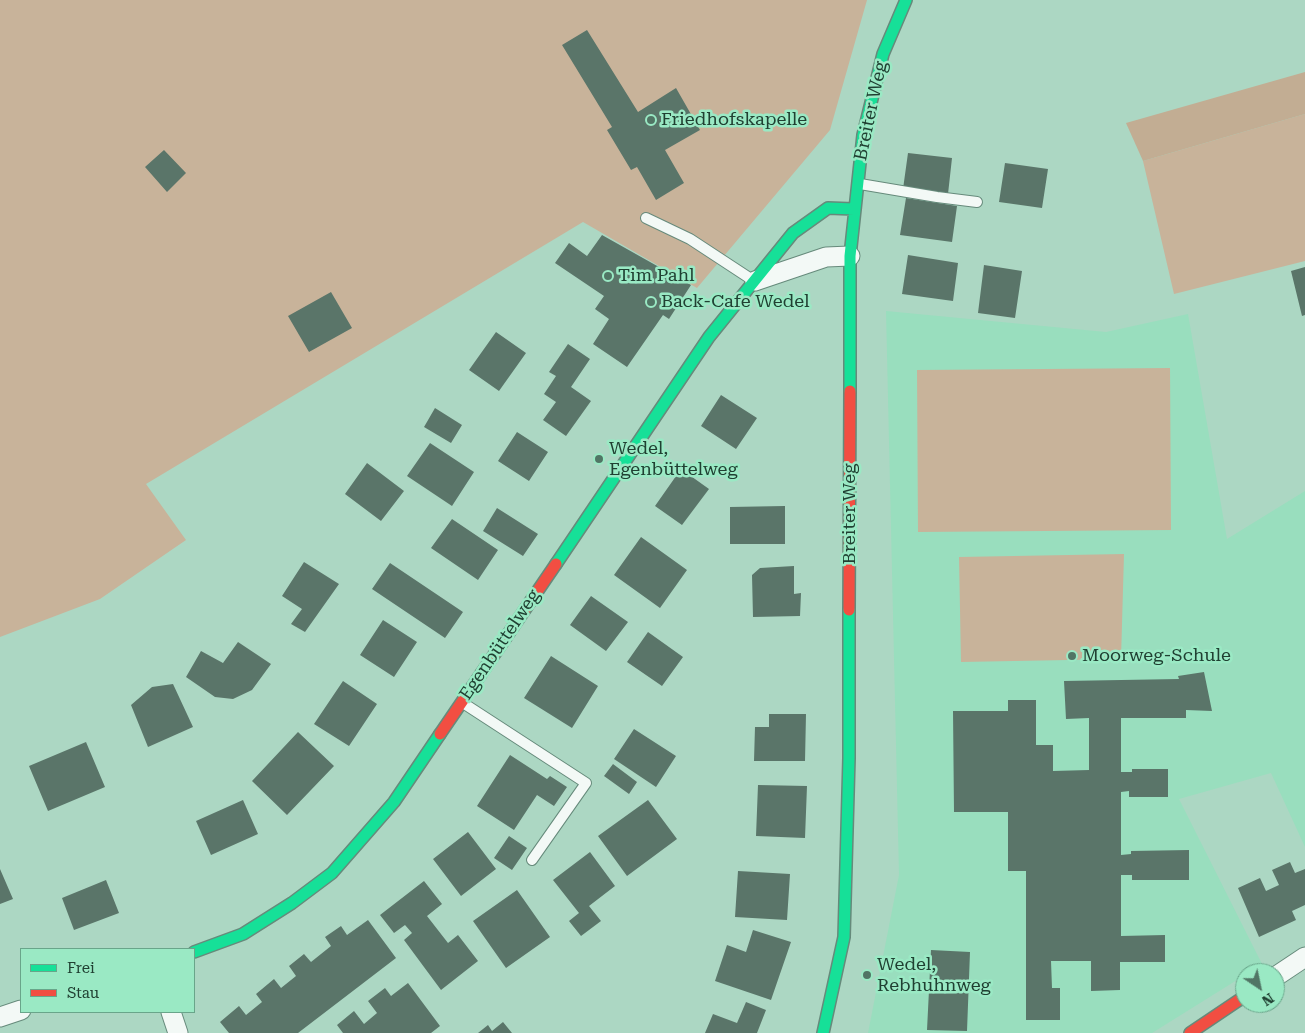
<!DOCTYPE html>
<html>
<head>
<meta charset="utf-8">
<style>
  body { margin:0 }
  #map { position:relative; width:1305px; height:1033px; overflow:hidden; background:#acd7c3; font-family:"Roboto Serif",serif }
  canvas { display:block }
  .legend { position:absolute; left:20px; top:948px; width:175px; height:65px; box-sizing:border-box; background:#9ae9c4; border:1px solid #69a58a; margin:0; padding:6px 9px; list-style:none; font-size:15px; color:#204032 }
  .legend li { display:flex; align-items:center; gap:10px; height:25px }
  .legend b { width:25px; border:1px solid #69a58a }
  .north { position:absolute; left:1235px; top:963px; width:50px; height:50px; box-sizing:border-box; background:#9ae9c4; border:1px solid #69a58a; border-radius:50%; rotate:146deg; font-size:14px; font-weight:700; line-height:20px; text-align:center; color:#204032 }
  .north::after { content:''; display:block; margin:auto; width:18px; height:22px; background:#517565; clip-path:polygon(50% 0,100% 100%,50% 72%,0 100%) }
</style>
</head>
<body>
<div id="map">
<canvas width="1305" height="1033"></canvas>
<ul class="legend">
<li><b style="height:6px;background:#16e098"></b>Frei</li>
<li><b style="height:6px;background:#f24e42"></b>Stau</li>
</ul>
<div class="north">N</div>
</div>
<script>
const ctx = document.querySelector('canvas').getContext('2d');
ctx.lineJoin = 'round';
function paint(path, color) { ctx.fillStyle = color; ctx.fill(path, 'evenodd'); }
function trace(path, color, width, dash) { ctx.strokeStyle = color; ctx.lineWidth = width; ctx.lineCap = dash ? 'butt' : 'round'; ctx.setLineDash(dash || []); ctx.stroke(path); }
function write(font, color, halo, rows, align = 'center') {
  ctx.font = font + ' "Roboto Serif",serif'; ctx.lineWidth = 5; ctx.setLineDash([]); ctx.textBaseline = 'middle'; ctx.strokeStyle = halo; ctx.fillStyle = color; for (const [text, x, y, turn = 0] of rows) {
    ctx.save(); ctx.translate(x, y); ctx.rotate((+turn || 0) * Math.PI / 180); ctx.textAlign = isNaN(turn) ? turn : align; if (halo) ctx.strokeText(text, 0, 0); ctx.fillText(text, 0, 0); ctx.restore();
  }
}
paint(new Path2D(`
  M886,311L1106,332L1188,314L1227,539L1305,491V847L1271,773L1179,799L1262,964L1245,973V975L1152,1033H868L899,875Z`), '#99debe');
paint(new Path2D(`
  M0,0H867L830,130L697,288L583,222L146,484L186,540L100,599L0,637Z
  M1305,114V261L1174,294L1143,161Z
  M1170,368L1171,530L918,532L917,370Z
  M1124,554L1121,659L961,662L959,557Z`), '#c8b39a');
paint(new Path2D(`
  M1305,72V114L1143,161L1126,123Z`), '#c2ad93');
paint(new Path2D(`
  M587,30L638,112L676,88L700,130L665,150L684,183L656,200L637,167L631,170L607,130L612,127L562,45Z
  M164,150L186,173L167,192L145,167Z
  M908,153L952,158L948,194L903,189Z
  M1005,163L1048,169L1042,208L999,202Z
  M906,198L957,206L952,242L900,235Z
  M602,235L691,285L669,319L663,315L627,367L593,344L609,319L595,309L604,296L555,263L569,243L587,256Z
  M908,255L958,263L953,301L902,294Z
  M984,265L1022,271L1015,318L978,313Z
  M1305,267V315L1302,316L1291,271Z
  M331,292L352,328L309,352L288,316Z
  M496,332L526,353L499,391L469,370Z
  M568,344L590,359L571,387L591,401L566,436L543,420L556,402L544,394L556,376L549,372Z
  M721,395L757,418L736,449L701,426Z
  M435,408L462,425L451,443L424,427Z
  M517,432L548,452L529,481L498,461Z
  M430,443L474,472L452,506L407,476Z
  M367,463L404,491L381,521L345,494Z
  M681,469L709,489L682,525L655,506Z
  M785,506V544H730V507Z
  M497,508L538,534L523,556L483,531Z
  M452,519L498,550L478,580L431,548Z
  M641,537L687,570L660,608L614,575Z
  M304,562L339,584L305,632L291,624L302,609L282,596Z
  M390,563L463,612L445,638L372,589Z
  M794,566V594L801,593L800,616L753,617L752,575L760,568Z
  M591,596L628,622L606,651L570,625Z
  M383,620L417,642L394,677L360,655Z
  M648,632L683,657L662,686L627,662Z
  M238,642L271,664L252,690L233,699L215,697L186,677L201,651L223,663Z
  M551,656L598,686L572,728L524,698Z
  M1204,672L1212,711L1186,710V718H1121V772H1132V769H1168V797H1129V791L1121,792V855L1131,854V851L1189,850V880H1132V875H1121V936L1165,935V962H1120V990L1091,991V961H1051L1052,988H1060V1020H1026V871H1008V812H954L953,711H1008V700H1036V745H1053V771L1089,770V718L1066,719L1064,681L1179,679L1178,676Z
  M343,681L377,704L349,746L314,724Z
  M173,684L193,727L148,747L131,705L152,687Z
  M769,714H806L805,761H754L755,727H769Z
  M634,729L676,756L656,787L614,759Z
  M298,732L334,766L287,815L252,781Z
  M86,742L105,787L48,811L29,766Z
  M510,755L547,779L550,776L567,787L554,806L537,795L514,830L477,806Z
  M613,764L637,782L629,794L604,776Z
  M758,785L807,786L805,838L756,836Z
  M243,800L258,834L211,855L196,821Z
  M648,800L677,839L627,876L598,836Z
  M468,832L496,869L461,896L433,859Z
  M509,836L527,848L512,870L494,858Z
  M590,852L615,886L589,906L601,921L581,936L569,921L579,913L553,880Z
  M1290,862L1295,873L1305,869V905L1292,911L1296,920L1259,937L1238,888L1260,878L1266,891L1279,885L1272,870Z
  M0,869L13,899L0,904Z
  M738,871L790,874L787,920L735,917Z
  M106,880L119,913L74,930L62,898Z
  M424,881L442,904L427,916L448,943L458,935L478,961L441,990L404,940L412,933L405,925L394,933L380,915Z
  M517,890L550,937L506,968L473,921Z
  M368,920L396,958L298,1033H229L220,1022L239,1006L246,1015L262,1002L256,994L274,979L281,988L296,976L289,966L304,954L311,962L331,946L325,937L341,926L347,935Z
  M753,930L791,942L771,1000L715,981L727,945L746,952Z
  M931,950L970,952L967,1031L927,1030Z
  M408,983L440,1026L431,1033H343L337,1025L354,1011L364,1024L377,1013L368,1001L385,988L391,996Z
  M746,1002L766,1010L757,1033H705L713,1014L737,1023Z
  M503,1022L512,1033H478L488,1025L492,1031Z`), '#5a7569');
const lane = new Path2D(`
  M860,184L937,197L977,202
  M646,218L690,239L754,281
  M463,703L586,783L532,860`);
const street = new Path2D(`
  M755,281L826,257L850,256
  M1275,977L1305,957
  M171,1012L178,1033
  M0,1017L21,1010`);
const fast = new Path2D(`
  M850,391V256L863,135L883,54L906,0
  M556,564L709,337L793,233L828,208L854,209
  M194,952L243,934L292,903L332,873L394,802L440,734
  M823,1033L844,937L849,758V610`);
const jam = new Path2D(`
  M849,610L850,391
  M440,734L556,564
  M1190,1033L1245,996`);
trace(lane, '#668a7b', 12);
trace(street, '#668a7b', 21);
trace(fast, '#668a7b', 14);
trace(jam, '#668a7b', 14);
trace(lane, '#f3f9f6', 10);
trace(street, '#f3f9f6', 19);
trace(fast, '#16e098', 11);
trace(jam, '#f24e42', 11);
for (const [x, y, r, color] of [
  [651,120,5,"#517565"],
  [608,276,5,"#517565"],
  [651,302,5,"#517565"],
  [599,459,5,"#517565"],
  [1072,656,5,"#517565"],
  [867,975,5,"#517565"]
]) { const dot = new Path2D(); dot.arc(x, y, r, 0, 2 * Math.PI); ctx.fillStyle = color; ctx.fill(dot); trace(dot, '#9ae9c4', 2); }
write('18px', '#204032', '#9ae9c4', [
  ["Breiter Weg",871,111,-78],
  ["Breiter Weg",850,514,-90],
  ["Egenbüttelweg",500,645,-56]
]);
write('18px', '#204032', '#9ae9c4', [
  ["Friedhofskapelle",661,120],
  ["Tim Pahl",618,276],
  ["Back-Cafe Wedel",661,302],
  ["Wedel,",609,449],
  ["Egenbüttelweg",609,470],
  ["Moorweg-Schule",1082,656],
  ["Wedel,",877,965],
  ["Rebhuhnweg",877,986]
], 'left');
</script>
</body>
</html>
